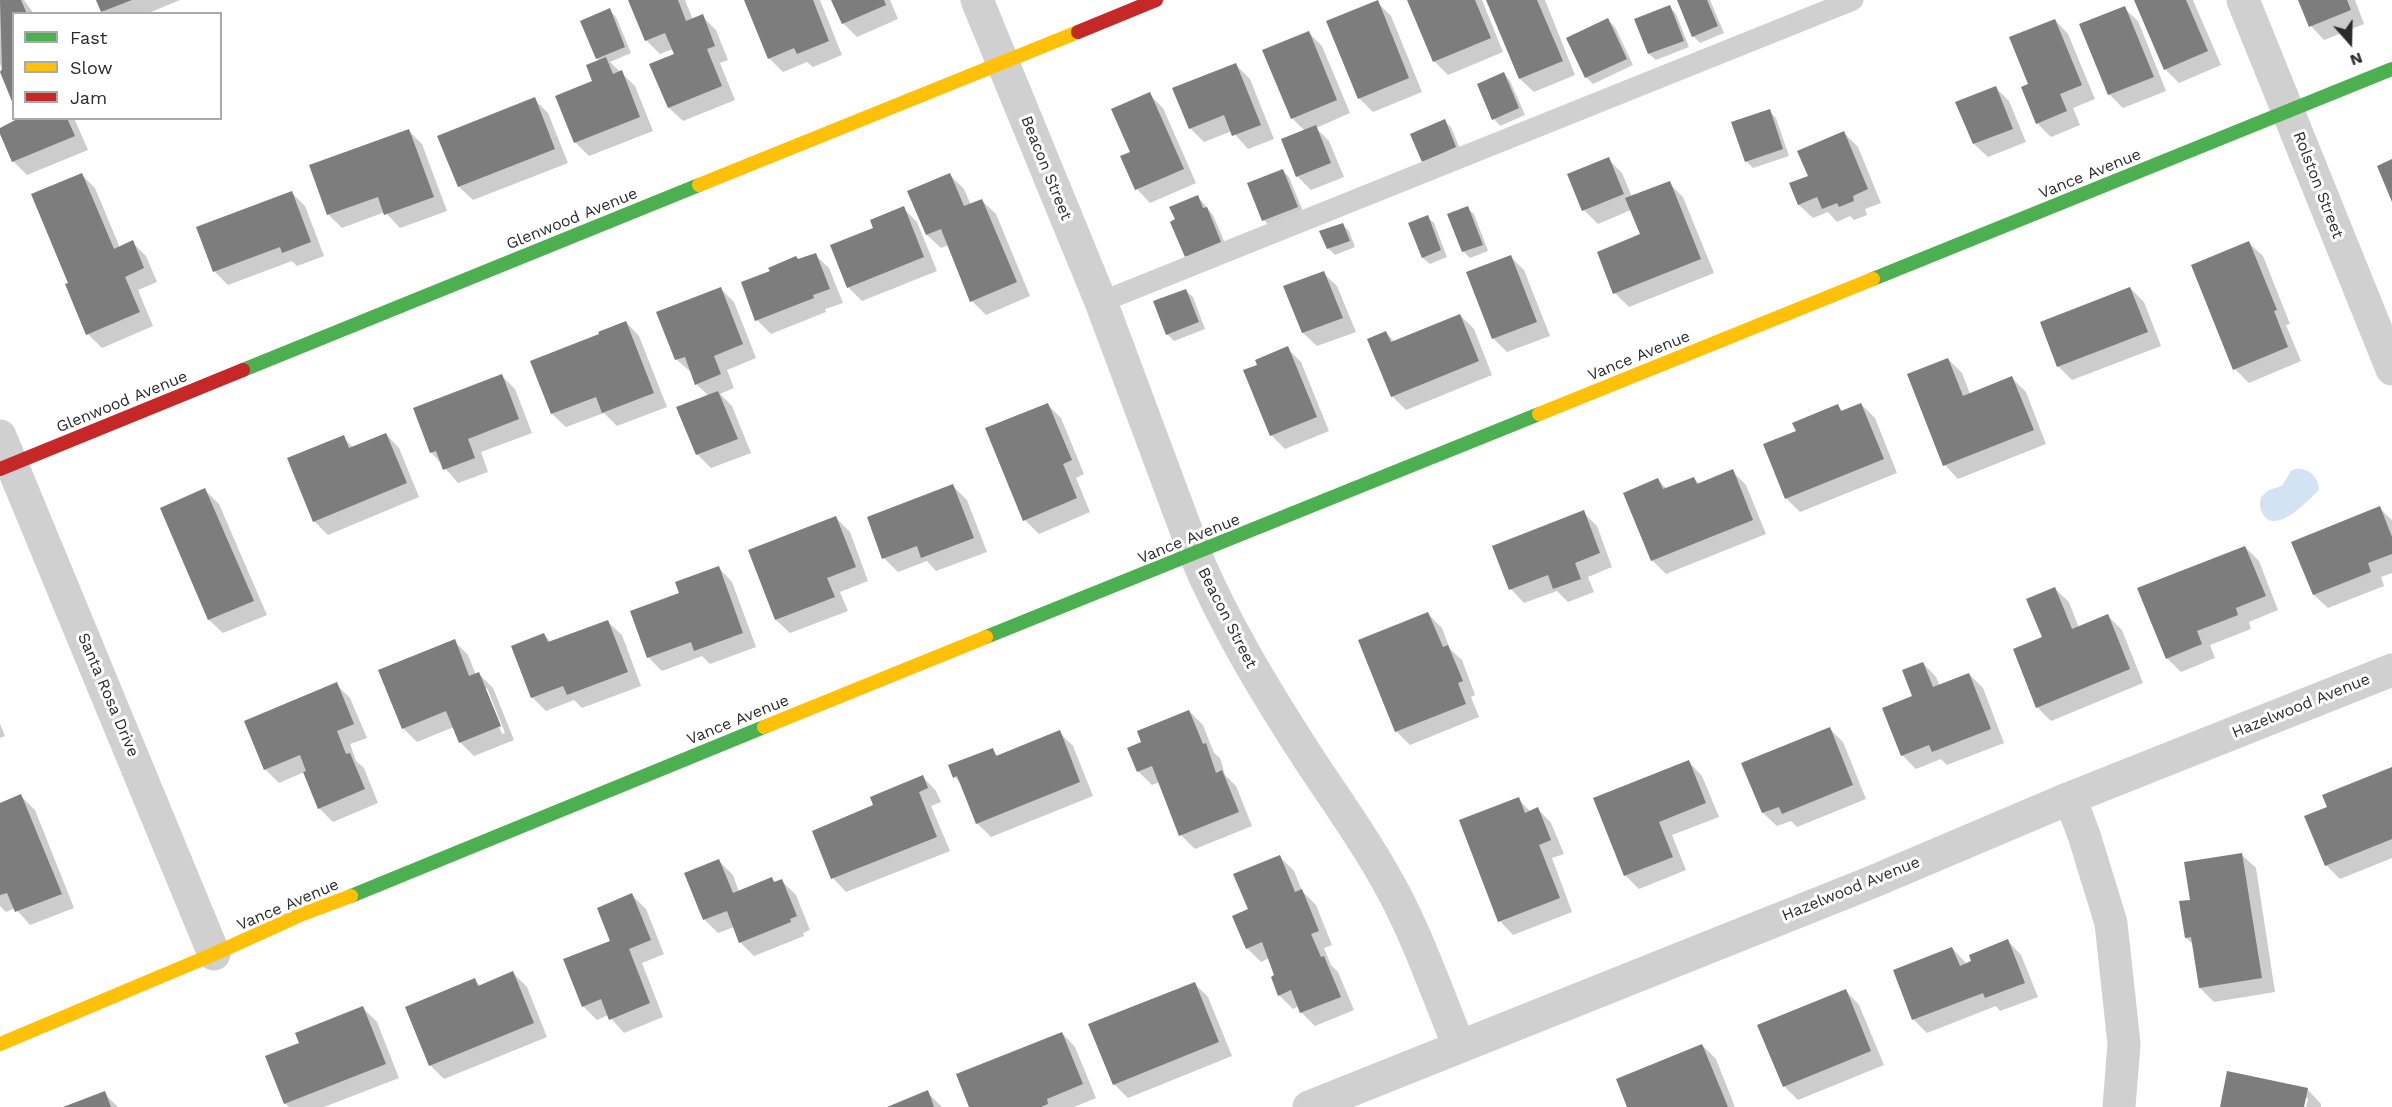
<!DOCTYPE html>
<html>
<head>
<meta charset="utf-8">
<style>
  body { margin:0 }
  #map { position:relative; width:2392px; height:1107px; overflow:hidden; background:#fff; font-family:"Work Sans",sans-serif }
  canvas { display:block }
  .legend { position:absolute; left:12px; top:12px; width:210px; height:108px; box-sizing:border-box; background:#fff; border:2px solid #aaa; margin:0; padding:8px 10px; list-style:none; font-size:18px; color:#2b2b2b }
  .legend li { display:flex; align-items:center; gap:12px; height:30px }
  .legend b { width:30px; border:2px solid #aaa }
  .north { position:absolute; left:2320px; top:12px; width:60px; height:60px; -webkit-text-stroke:4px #fff; paint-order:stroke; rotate:160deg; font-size:16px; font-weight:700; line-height:24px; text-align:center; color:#2b2b2b }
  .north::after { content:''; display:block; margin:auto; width:21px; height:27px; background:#2b2b2b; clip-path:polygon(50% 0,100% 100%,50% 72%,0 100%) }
</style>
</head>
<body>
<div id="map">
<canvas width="2392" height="1107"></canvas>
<ul class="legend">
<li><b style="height:8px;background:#4caf50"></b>Fast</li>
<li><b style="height:8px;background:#ffc107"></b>Slow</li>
<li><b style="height:8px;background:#c62828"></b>Jam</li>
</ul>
<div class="north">N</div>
</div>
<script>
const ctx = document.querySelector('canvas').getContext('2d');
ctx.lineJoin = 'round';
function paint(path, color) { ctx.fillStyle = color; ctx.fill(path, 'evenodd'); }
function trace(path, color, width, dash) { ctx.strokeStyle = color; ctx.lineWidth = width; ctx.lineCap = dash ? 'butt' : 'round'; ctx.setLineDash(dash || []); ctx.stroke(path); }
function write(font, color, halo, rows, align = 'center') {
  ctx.font = font + ' "Work Sans",sans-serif'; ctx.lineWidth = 6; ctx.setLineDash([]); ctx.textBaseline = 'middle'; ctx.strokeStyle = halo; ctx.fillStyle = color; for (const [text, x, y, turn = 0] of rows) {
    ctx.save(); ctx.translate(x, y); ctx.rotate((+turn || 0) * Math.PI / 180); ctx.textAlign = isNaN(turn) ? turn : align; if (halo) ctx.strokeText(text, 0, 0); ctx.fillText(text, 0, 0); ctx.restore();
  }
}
paint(new Path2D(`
  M2295,469C2308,467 2319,477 2319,490C2309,499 2278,534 2264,516C2260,510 2259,504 2261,497L2269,490L2282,486L2291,471Z`), '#d3e3f3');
paint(new Path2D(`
  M3,0H24L34,14H14V99L0,64V1Z
  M98,0H180L146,14H104Z
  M630,0H685L693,20L702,16L716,30L728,60L720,63L735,100L683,121L669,108L675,55L673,49L660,54L646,40Z
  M746,0H820L842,55L813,67L807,62L783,72L769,58Z
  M833,0H890L898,19L857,37L843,23Z
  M1408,0H1482L1503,52L1448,75L1434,61Z
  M1488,0H1545L1575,75L1534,92L1520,79Z
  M1678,0H1710L1724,33L1700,43L1693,36Z
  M2136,0H2193L2221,65L2179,83L2165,69Z
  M2300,0H2355L2364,24L2324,40L2311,26Z
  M1377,2L1391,16L1422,92L1373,112L1359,98Z
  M1670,7L1676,14L1689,47L1656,60L1649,54Z
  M2124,8L2138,21L2166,91L2123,108L2109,94Z
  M609,10L616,17L631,53L610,62L635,86L653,131L589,156L575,142L600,61L597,58Z
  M1608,20L1615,27L1633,65L1593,84L1586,77Z
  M2055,20L2068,34L2095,99L2073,108L2080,125L2051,137L2037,123L2030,85Z
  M1308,32L1322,46L1350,113L1316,128L1329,141L1344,177L1311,190L1297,176L1305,131L1292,118Z
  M1236,65L1250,79L1274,139L1248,149L1232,131L1204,142L1190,128Z
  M1504,74L1510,81L1525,115L1500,126L1494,119L1479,85Z
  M1995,87L2009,101L2026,142L1988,157L1974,144Z
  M1149,94L1163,108L1196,183L1150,203L1137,189L1122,157L1132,153Z
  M534,99L548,113L568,163L473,200L459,187Z
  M1769,111L1776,118L1789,156L1753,168L1746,161Z
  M21,118H74L88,150L27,175L13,161L0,129Z
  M1444,121L1451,127L1462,154L1423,161Z
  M408,130L422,144L447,211L400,228L385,212L342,228L328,214Z
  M1844,133L1858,147L1881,203L1865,209L1867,215L1854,220L1850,216L1837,222L1828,212L1813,218L1799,205L1791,184L1810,177Z
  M1608,159L1622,173L1632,197L1669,183L1683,197L1714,273L1629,307L1615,293L1642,235L1631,210L1598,224L1584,210L1569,175Z
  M1282,170L1289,177L1304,214L1270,227L1264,220L1249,184Z
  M81,174L95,188L120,248L132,242L146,256L157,282L138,290L153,326L102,348L88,334Z
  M950,175L964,189L971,205L982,201L996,214L1030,296L986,315L972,301L949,245L941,248L927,235Z
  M291,192L305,206L324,256L297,266L292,261L228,285L215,272L198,228Z
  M1198,197L1213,215L1227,248L1193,263L1186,256Z
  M903,208L917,222L937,271L862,301L849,288L832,246L875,229Z
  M1467,208L1474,214L1488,251L1470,258L1463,251Z
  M1427,217L1434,223L1447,257L1430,264L1423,258L1410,224Z
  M1342,224L1349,231L1355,247L1335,255L1328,248Z
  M2249,243L2263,256L2290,324L2286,325L2301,361L2249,383L2235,369Z
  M815,255L829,268L843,303L825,309L826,312L771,334L757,320L799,261Z
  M1510,256L1524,270L1550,336L1507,352L1493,338L1468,273Z
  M1323,273L1337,286L1356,332L1317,346L1303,333Z
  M720,288L734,302L756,358L727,370L734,388L720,394L732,406L751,453L711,468L697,454L678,407L709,396L696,384L692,373L677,360L658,312Z
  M2130,288L2144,302L2161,346L2072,380L2058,366Z
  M1186,291L1193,297L1205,329L1174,341L1167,334Z
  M1460,315L1474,329L1492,375L1406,410L1392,396L1386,333L1395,342Z
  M626,322L639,336L667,407L617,426L604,413L566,427L552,414L601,334Z
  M1287,348L1301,362L1329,431L1285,449L1271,435L1259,366Z
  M1948,359L1962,373L1970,394L2012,378L2026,392L2046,444L1958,479L1945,465Z
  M501,375L515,389L532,433L481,452L488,472L458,483L431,452Z
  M1047,404L1061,418L1084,474L1076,478L1090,512L1039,534L1025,520Z
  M1861,404L1875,418L1897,473L1800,512L1786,498L1798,432L1838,406L1843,412Z
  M386,434L399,448L419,497L328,535L314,521L343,437L354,448Z
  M1732,471L1746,485L1766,534L1666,574L1652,560L1658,480L1667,489L1694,479L1700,484Z
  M953,486L967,500L987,552L936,571L927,561L898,572L884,558L869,518Z
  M205,490L219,504L267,615L223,633L209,620L162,509Z
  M2379,508L2392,520V573L2381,577L2384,586L2328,608L2314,595L2293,543Z
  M1583,512L1597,526L1612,567L1588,577L1594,592L1568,602L1557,591L1524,603L1511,589Z
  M836,518L850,532L868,581L840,592L848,611L790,633L776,620Z
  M2245,547L2259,561L2278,610L2249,622L2251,629L2210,645L2215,658L2181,672L2167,658Z
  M719,568L732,582L756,647L710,664L702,656L662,671L648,657L681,594Z
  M2055,589L2069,602L2079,628L2108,616L2122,630L2143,683L2051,721L2037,707L2044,638Z
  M1428,614L1442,628L1450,649L1462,660L1475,695L1471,697L1479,717L1410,745L1396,731Z
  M608,622L622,635L641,686L582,708L574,700L546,711L532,697L544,635L552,643Z
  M454,641L468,655L476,675L479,674L493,688L514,740L474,756L460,742L454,727L417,742L403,728ZM484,688H487L505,733L502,734Z
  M1923,663L1936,677L1940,686L1969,674L1983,688L2004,743L1947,765L1941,759L1916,769L1902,755Z
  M336,684L350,698L367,738L350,744L356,761L364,768L378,803L333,822L319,808L304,772L279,783L265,769Z
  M1189,711L1203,725L1214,753L1220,758L1225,775L1236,786L1252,826L1195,849L1181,835L1160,782L1152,785L1138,771L1143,743Z
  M0,724L5,736L0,738Z
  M1830,729L1843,742L1866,799L1797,827L1791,821L1777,826L1763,813L1743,764Z
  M1059,732L1073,746L1093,796L991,837L977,823L961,784L955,777L992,750L998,756Z
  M1689,762L1702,776L1719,817L1672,835L1686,870L1639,889L1625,875Z
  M2392,769V858L2340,879L2326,865Z
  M923,777L936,791L941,802L931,806L950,851L846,892L833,878L814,831L875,806Z
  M21,796L35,810L74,908L30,925L15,908L6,912L0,906V804Z
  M1518,799L1531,812L1538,809L1551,823L1564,854L1552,858L1572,912L1513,935L1500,921Z
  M2242,855L2256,868L2275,992L2214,1002L2200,988L2194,945L2186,938L2192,901Z
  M1280,857L1294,871L1302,891L1316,905L1332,945L1324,948L1331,965L1338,972L1354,1010L1315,1026L1301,1012L1299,1006L1293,1009L1279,995L1276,976L1269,958L1261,962L1247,948L1250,910Z
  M719,861L733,875L739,892L772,879L776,883L782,881L796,895L810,930L803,933L804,936L754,956L740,942L734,927L718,933L704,919Z
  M632,895L646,909L664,954L642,963L663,1017L624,1033L608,1015L597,1020L583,1006Z
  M2008,941L2021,955L2038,997L2000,1011L1996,1006L1927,1033L1913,1019L1952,948L1967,964Z
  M513,973L527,987L547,1037L444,1079L430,1065L474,980L481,986Z
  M1195,984L1208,997L1232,1056L1128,1098L1114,1084Z
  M1846,991L1859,1005L1884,1065L1798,1100L1784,1086Z
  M363,1008L377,1022L399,1078L324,1107H289L285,1103Z
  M1062,1033L1075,1047L1096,1098L1074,1107H970Z
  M1702,1045L1716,1059L1735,1107H1629Z
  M2308,1090L2321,1104V1107H2306L2308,1098H2305L2303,1107H2221Z
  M927,1092L942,1107H891Z
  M104,1093L118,1107H67Z`), '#0003');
paint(new Path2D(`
  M0,0H21L27,14H14L13,104L0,72L2,69Z
  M96,0H132L101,12Z
  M628,0H678L686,21L703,14L715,46L707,49L722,86L668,108L649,64L674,54L665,33L645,41Z
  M744,0H813L829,41L797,54L794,48L768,59Z
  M831,0H884L886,5L842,24Z
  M1378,0L1409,78L1358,99L1326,21Z
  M1407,0H1475L1491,38L1433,62Z
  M1486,0H1537L1563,61L1519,79Z
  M1677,0H1707L1718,26L1692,37Z
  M2134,0H2186L2208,51L2164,70Z
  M2298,0H2347L2351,10L2309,27Z
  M1670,5L1684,41L1648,54L1634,19Z
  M2125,6L2154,77L2108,95L2079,24Z
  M610,8L625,47L596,59L580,21Z
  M1608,18L1627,59L1585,78L1566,38Z
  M2055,19L2082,85L2060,94L2067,111L2036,124L2021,87L2028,84L2009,37Z
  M1309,31L1337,100L1291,119L1262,50Z
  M606,57L613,74L622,70L640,117L574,143L555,96L592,81L586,65Z
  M1236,63L1261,125L1232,136L1224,115L1189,129L1172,88Z
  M1504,72L1519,108L1492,120L1477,84Z
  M1996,86L2013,129L1973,144L1955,102Z
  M1150,92L1184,169L1135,190L1120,156L1130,152L1111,109Z
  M535,97L555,149L458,187L437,136Z
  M1770,109L1783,149L1745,162L1731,122Z
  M19,118H67L75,136L12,162L0,134V128Z
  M1445,119L1456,147L1422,162L1410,134Z
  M1316,125L1331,163L1296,177L1281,139Z
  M409,129L434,197L384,215L378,197L327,215L309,165Z
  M1844,131L1868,189L1853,196L1854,201L1839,207L1837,203L1822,209L1817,197L1798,205L1789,183L1808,176L1797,151Z
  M1609,157L1624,194L1582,211L1567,174Z
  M2392,159V202L2377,166Z
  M1283,169L1298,207L1262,221L1247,183Z
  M82,173L114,249L133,240L144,268L125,277L140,312L86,335L65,284L68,283L31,194Z
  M950,173L964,206L982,199L1017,282L970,302L941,229L926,235L907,191Z
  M1670,181L1701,259L1613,294L1597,252L1640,234L1625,198Z
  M292,191L311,242L282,253L280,247L213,272L196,227Z
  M1198,195L1203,208L1207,207L1221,242L1185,257L1170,222L1175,219L1169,207Z
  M904,206L924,257L847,288L830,245L873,228L870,220Z
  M1468,206L1483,245L1462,252L1447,214Z
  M1428,215L1441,250L1422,258L1408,223Z
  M1343,223L1350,241L1327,249L1319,231Z
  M2249,241L2277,310L2274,311L2288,347L2233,370L2191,265Z
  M816,253L830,289L813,295L814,298L755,321L741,282L770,271L768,268L796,256L798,259Z
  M1511,255L1537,322L1492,339L1466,272Z
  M1324,271L1343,318L1302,333L1283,286Z
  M721,287L743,344L714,356L721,374L695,385L685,357L675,360L656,312Z
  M2130,287L2148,332L2057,367L2040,322Z
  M1186,289L1199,322L1166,335L1153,301Z
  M1460,314L1479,361L1391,397L1367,339L1386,331L1391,342Z
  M626,321L654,393L602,413L596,397L551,414L530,361L599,334L598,332Z
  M1288,346L1317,417L1270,436L1243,370L1257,365L1255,360Z
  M1948,358L1963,396L2012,376L2034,430L1943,466L1907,374Z
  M502,374L519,419L468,439L475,458L443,470L436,451L430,453L413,408Z
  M718,391L738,439L696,455L676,407Z
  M1048,403L1072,460L1063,464L1077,498L1023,521L985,428Z
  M1861,403L1884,459L1785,499L1763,444L1796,431L1792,423L1838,404L1841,411Z
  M386,433L407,483L313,522L287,458L344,435L349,448Z
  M1733,469L1753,520L1651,561L1623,493L1658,478L1663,489L1694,477L1697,484Z
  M953,484L974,538L921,558L917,546L882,559L867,517Z
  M205,488L254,601L208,620L160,508Z
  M2380,506L2392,537V554L2368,563L2371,572L2313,595L2291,542Z
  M1584,510L1600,553L1575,563L1581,579L1553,589L1548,575L1509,590L1492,546Z
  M836,516L856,567L827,578L835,597L775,620L748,550Z
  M2245,546L2266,596L2236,608L2238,615L2197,631L2202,644L2166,659L2137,588Z
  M719,566L743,633L694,651L691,642L647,658L630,611L679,593L675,582Z
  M2055,587L2072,629L2108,614L2130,669L2036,708L2013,649L2042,637L2026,599Z
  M1428,612L1443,647L1448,645L1463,681L1458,683L1466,704L1395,732L1358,640Z
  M608,620L628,672L567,695L563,686L531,698L511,646L544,633L548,642Z
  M455,639L469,676L479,672L501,726L459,743L446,711L402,729L378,670Z
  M1923,662L1933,687L1969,673L1991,729L1932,752L1929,745L1901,756L1882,708L1912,696L1902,670Z
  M337,682L354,724L337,731L346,754L350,753L365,789L318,809L303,772L306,771L300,755L264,770L244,721Z
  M1189,710L1203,744L1206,743L1216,773L1222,770L1239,812L1179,836L1152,766L1137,772L1127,748L1141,742L1137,731Z
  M1830,727L1853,785L1782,814L1779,807L1762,813L1741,763Z
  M1060,730L1080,782L976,824L957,776L953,778L948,765L993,748L996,756Z
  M1689,760L1706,803L1659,822L1673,857L1624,876L1593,798Z
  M2392,767V839L2325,866L2304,816L2327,807L2322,795Z
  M923,775L928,788L919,792L937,837L831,879L812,831L873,805L870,797Z
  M21,794L62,894L15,912L7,893L0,895V803Z
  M1519,797L1525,813L1538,807L1551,840L1539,845L1560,898L1498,922L1459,820Z
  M2242,853L2262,978L2199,988L2191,937L2185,938L2179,901L2190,900L2184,862Z
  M1280,855L1295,892L1302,889L1319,931L1311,934L1321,957L1324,956L1341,997L1300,1013L1291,990L1278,996L1271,977L1274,975L1262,942L1246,949L1232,916L1248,909L1233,874Z
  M719,859L733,893L772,877L774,882L782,879L797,916L790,919L791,922L739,943L727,911L703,920L684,873Z
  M632,893L651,940L629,949L650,1003L609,1020L601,999L582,1007L563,959L610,941L597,908Z
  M2008,939L2025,983L1985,998L1983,993L1912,1020L1893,970L1952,947L1960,966L1971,961L1969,955Z
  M513,971L534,1023L429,1066L405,1007L475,978L478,986Z
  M1195,982L1219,1042L1113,1085L1088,1024Z
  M1846,989L1871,1051L1783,1087L1757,1025Z
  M363,1006L386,1064L284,1104L265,1056L299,1043L295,1033Z
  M1062,1032L1083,1084L1047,1099L1048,1104L1041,1107H969L956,1074Z
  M1702,1044L1728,1107H1627L1616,1079Z
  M2227,1071L2308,1088L2304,1107H2220Z
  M928,1090L934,1107H887Z
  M105,1091L111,1107H63Z`), '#7d7d7d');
trace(new Path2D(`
  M1101,302L1853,0`), '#d0d0d0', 21);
trace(new Path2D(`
  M977,0L1101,302L1195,554C1225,625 1265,691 1307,756C1333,796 1361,834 1384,875C1415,928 1435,988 1459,1046
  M2243,0L2392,369
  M0,436L214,954
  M2070,798L2084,835L2111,923L2124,1044L2119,1107
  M1309,1107L1872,882L2070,798L2392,670`), '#d0d0d0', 33);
trace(new Path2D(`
  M1873,279L2392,69
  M243,370L699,185
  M986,637L1539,414
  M351,896L764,727`), '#4caf50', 14);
trace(new Path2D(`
  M699,185L1078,32
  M1539,414L1873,279
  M764,727L986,637
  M0,1044L214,954L300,915L351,896`), '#ffc107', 14);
trace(new Path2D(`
  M1078,32L1156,0
  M0,469L243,370`), '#c62828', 14);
write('16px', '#2b2b2b', '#fff', [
  ["Beacon Street",1046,168,68],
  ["Vance Avenue",2090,174,-22],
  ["Rolston Street",2318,185,69],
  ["Glenwood Avenue",572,219,-22],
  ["Vance Avenue",1639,356,-22],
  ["Glenwood Avenue",122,402,-22],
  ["Vance Avenue",1189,539,-22],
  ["Beacon Street",1227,618,63],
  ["Santa Rosa Drive",108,695,67],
  ["Hazelwood Avenue",2301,706,-22],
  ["Vance Avenue",738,720,-22],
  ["Hazelwood Avenue",1851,889,-22],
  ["Vance Avenue",288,905,-23]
]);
</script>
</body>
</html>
